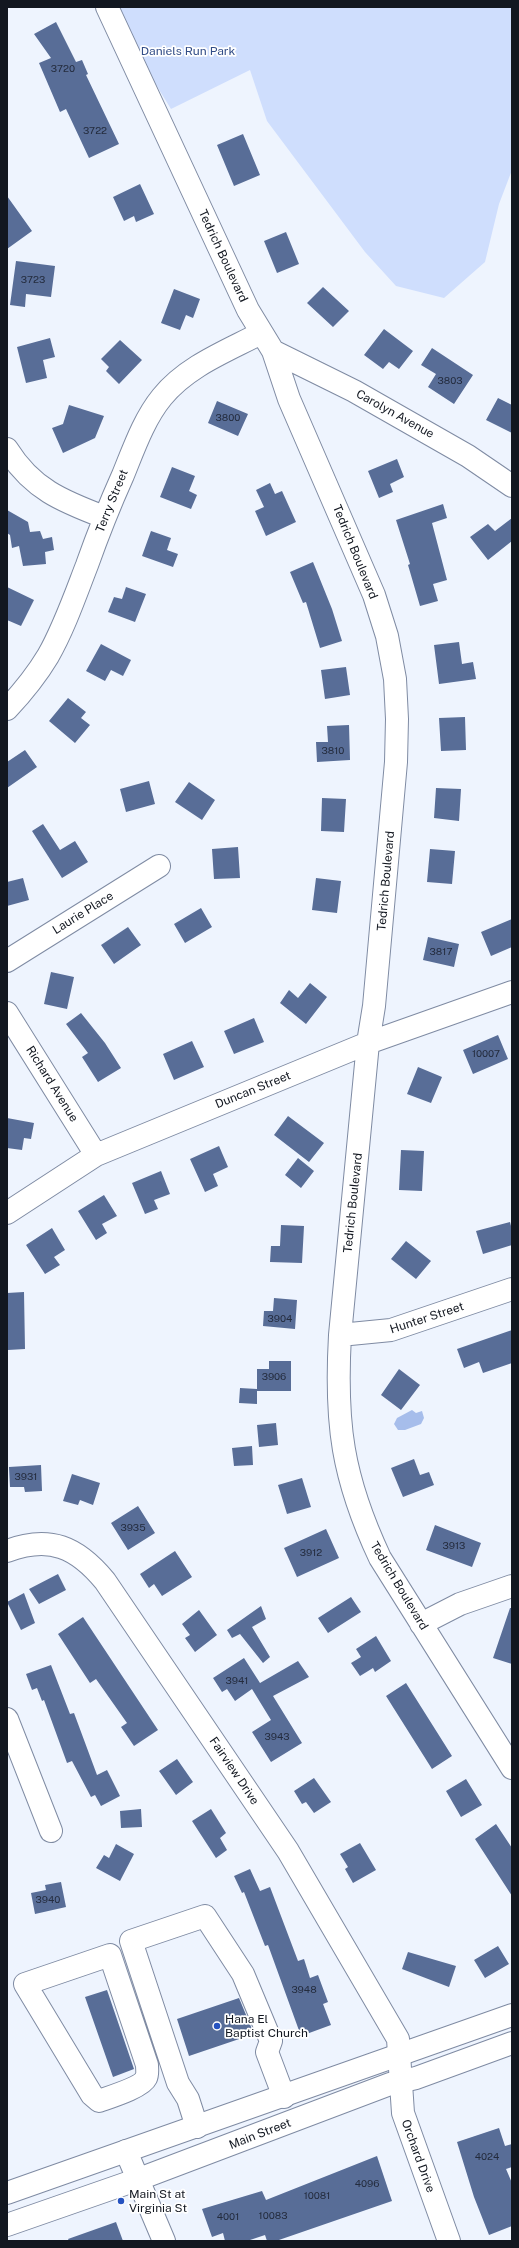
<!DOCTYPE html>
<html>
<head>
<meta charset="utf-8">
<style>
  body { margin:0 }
  #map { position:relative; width:519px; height:2248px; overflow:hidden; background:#eef4fe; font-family:"Public Sans",sans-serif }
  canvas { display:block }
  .frame { position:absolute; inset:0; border:8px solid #121720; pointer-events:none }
</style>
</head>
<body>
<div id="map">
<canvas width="519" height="2248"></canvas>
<div class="frame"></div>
</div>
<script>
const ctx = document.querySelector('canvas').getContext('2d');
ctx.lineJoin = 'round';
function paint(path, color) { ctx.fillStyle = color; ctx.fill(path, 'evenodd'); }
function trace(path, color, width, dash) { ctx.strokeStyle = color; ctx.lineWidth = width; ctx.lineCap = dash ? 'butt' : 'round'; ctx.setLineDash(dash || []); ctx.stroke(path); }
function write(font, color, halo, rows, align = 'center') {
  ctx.font = font + ' "Public Sans",sans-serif'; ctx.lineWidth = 3.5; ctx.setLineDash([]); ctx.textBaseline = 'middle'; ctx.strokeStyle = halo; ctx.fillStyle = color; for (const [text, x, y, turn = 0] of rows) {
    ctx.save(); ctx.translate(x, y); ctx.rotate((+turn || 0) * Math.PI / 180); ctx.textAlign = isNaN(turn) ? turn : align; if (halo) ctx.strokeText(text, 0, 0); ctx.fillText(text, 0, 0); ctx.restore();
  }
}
paint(new Path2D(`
  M108,7H512V170L499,204L485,262L444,298L396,286L365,252L267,121L250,70L171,109Z`), '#cfdefd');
paint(new Path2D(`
  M412,1410L416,1413L422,1411L424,1418L421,1424L405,1430H398L394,1424L397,1418Z`), '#a6bdeb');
paint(new Path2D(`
  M56,22L76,62L82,60L88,74L86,75L119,144L89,158L66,109L60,112L39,63L51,58L34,34Z
  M243,134L260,175L234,186L217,145Z
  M140,184L154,214L136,222L134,216L124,221L113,197Z
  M7,196L32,231L7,249Z
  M286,232L299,264L277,273L264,241Z
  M16,261L55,266L51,297L26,294L25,307L10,305Z
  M323,287L349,311L333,327L307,303Z
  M174,289L200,299L193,318L186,315L180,330L161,323Z
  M384,329L413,351L399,369L389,362L383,369L364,355Z
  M50,338L55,357L43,360L47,378L26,383L17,347Z
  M120,340L142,360L119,384L106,371L109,367L101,359Z
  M432,348L473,375L454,404L428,387L436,374L421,365Z
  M498,398L512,405V433L486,420Z
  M217,401L248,414L238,436L208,423Z
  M69,405L104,416L95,438L63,453L52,428L63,424Z
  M397,459L404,477L390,484L393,492L379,498L368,471Z
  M172,467L195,476L189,491L197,495L191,509L160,497Z
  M270,483L275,494L282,491L296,522L266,536L255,511L264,507L256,490Z
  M443,504L447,518L432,523L447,580L433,584L438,601L420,606L408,565L410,564L396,520Z
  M7,510L28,522L30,532L40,531L43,539L52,537L54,550L45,552L46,564L23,566L19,546L12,548L10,535L7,533Z
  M512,518V541L488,560L470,537L488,524L495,531Z
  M151,531L171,538L167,550L178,554L173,567L142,556Z
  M313,562L332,609L342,641L320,648L306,602L303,603L290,572Z
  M7,587L34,600L21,626L7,620Z
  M126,587L146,594L135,622L108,612L114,597L122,599Z
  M459,642L462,664L473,662L476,679L439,684L434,645Z
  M101,644L131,660L123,676L111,670L105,681L86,671Z
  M346,667L350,695L325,699L321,670Z
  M68,698L86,712L81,718L90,725L75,743L49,721Z
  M465,717L466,750L441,751L439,718Z
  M349,725L350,760L317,762L316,742H328L327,726Z
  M25,750L37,767L7,788V762Z
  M149,781L155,804L126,812L120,789Z
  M189,782L215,800L202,820L175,802Z
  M436,788L461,789L459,821L434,818Z
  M322,798L346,799L344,832L321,831Z
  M43,824L60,850L75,841L88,862L62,878L32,831Z
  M238,847L240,878L214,879L212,849Z
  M430,849L455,851L452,884L427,882Z
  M23,878L29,900L7,906V882Z
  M316,878L341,881L337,913L312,910Z
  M201,908L212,927L185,943L174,924Z
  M512,919V947L491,956L481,932Z
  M128,927L141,945L114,964L101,945Z
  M428,937L459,944L454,967L423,960Z
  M51,972L74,977L67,1009L44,1004Z
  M310,983L327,997L306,1024L280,1003L289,990L298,998Z
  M81,1013L105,1043L121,1068L98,1082L82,1057L88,1053L66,1024Z
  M254,1018L264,1042L234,1054L224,1031Z
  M498,1035L508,1059L473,1074L463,1050Z
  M192,1041L204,1067L174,1080L163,1054Z
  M418,1067L442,1077L431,1103L407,1094Z
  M288,1116L324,1143L309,1162L274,1135Z
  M7,1118L34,1123L31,1139L24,1138L22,1150L7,1148Z
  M219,1146L228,1167L213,1174L218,1186L205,1192L190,1159Z
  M401,1150L424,1151L422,1191L399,1190Z
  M298,1158L314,1171L301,1188L285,1175Z
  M161,1171L170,1194L154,1200L158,1209L145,1214L132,1183Z
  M104,1195L117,1216L102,1224L107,1233L96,1240L78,1211Z
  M510,1222L512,1230V1245L483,1254L476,1231Z
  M281,1225L304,1226L302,1263L270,1262L271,1246H280Z
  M52,1228L65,1250L54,1257L60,1265L45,1274L26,1245Z
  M406,1241L431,1261L416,1279L391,1259Z
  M24,1292L25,1349L8,1350L7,1293Z
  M274,1298L297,1300L295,1329L263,1326L264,1311H273Z
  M512,1330V1363L483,1373L479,1362L464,1368L457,1349Z
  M269,1361H291V1391H257V1404L239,1403L240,1388L257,1389V1369H269Z
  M399,1369L420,1385L401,1410L381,1395Z
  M276,1423L278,1445L259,1447L257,1425Z
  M252,1446L253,1465L234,1466L232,1448Z
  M414,1459L420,1475L429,1472L434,1485L403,1497L391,1468Z
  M41,1465L42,1491L25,1492L24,1487H10L9,1467Z
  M72,1474L100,1483L93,1505L80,1500L78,1505L63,1501Z
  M302,1478L311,1507L287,1514L278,1485Z
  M138,1506L155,1533L128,1550L111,1523Z
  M435,1525L481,1543L472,1567L426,1550Z
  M326,1529L339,1558L297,1577L284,1548Z
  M175,1551L192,1577L162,1596L154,1584L149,1588L140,1574Z
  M58,1574L66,1590L39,1604L29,1589Z
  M24,1593L35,1623L21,1630L7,1602Z
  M351,1597L361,1612L328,1633L318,1618Z
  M261,1606L266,1619L252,1627L270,1657L263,1663L240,1634L232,1638L227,1630Z
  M510,1608H512V1664L493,1658Z
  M199,1610L217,1635L195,1652L185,1638L190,1635L182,1624Z
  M83,1617L158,1730L134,1746L121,1727L127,1723L96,1679L90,1683L58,1634Z
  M376,1636L391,1661L375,1672L373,1668L360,1676L351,1663L361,1657L356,1649Z
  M244,1658L260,1683L298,1661L309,1677L273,1696L302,1743L271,1762L252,1732L271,1720L252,1689L235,1701L227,1689L222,1692L213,1678Z
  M51,1665L70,1714L74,1713L97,1775L107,1770L120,1796L101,1806L95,1795L91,1797L72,1761L67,1763L44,1700L42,1701L37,1688L32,1690L26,1674Z
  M406,1683L452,1756L432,1769L386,1696Z
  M177,1759L193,1782L176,1795L159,1771Z
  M314,1778L331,1802L314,1813L306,1802L302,1804L294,1791Z
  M466,1779L482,1805L461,1817L446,1791Z
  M141,1809L142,1827L121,1828L120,1811Z
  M211,1809L226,1833L220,1838L227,1850L216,1858L192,1821Z
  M496,1824L512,1848V1896L475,1839Z
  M360,1843L376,1870L353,1883L345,1869L348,1867L340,1854Z
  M116,1844L134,1854L120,1881L96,1868L104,1855L109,1858Z
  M250,1869L260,1891L270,1887L298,1961L304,1959L310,1978L318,1975L328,2002L323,2004L331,2025L301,2036L268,1945L265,1946L244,1892L242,1893L234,1876Z
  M61,1882L66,1907L35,1914L31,1893L46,1890L45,1885Z
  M498,1946L509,1964L485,1978L474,1960Z
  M408,1952L456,1966L449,1987L402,1969Z
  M107,1990L134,2069L113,2077L85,1997Z
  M239,1998L254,2034L189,2056L177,2019Z
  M499,2128L505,2146L512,2144V2167L506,2169L512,2183V2226L489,2235L474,2197L457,2142Z
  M377,2156L392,2201L276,2241H267L265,2235L247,2241H225L223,2233L212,2237L202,2209L262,2191L266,2200Z
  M116,2222L123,2241H69L68,2239Z`), '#586d97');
const minor = new Path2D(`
  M107,7L248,310L273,351L289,399L374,595L387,636L395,679L397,719L396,762L374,1006L368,1043L340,1335C335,1423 342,1477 380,1558L512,1768
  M273,351L354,391L468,456L512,486
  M7,449C32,489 62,501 104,517
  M7,709C22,693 36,676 48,656C64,628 75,596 87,565C98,534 110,504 123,475C134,448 144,419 162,397C187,366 227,351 261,333
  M7,961L159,866
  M7,1013L96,1155
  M7,1213L96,1155L368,1043L512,992
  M340,1335L391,1330L512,1289
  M7,1551C50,1535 77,1547 105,1581L288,1851L398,2039L403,2113L449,2241
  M421,1624L460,1604L512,1586
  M7,1719L51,1831
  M110,1955L147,2065C147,2069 148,2074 146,2078C142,2087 110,2097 99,2101L92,2095L25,1984Z
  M197,2127L188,2099L178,2083L131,1941L205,1916L243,1974L271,2041L267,2052L284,2097
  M126,2151L164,2241`);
const major = new Path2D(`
  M7,2193L512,2015
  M7,2225L139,2179L390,2084L416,2078L512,2043`);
trace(minor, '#7f8ba3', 24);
trace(major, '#7f8ba3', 24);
trace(minor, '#fff', 22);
trace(major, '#fff', 22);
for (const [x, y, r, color] of [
  [217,2026,4,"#2552c0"],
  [121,2201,4,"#2552c0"]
]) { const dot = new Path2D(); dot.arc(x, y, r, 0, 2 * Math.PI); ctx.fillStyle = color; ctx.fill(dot); trace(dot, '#fff', 1.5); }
write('10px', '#242c3e', null, [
  ["3720",63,69],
  ["3722",95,131],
  ["3723",33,280],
  ["3803",450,381],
  ["3800",228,418],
  ["3810",333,751],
  ["3817",441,952],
  ["10007",486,1054],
  ["3904",280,1319],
  ["3906",274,1377],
  ["3931",26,1477],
  ["3935",133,1528],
  ["3913",454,1546],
  ["3912",311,1553],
  ["3941",237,1681],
  ["3943",277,1737],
  ["3940",48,1900],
  ["3948",304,1990],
  ["4024",487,2157],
  ["4096",367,2184],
  ["10081",317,2196],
  ["10083",273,2216],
  ["4001",228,2217]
]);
write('12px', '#324d87', '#fff', [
  ["Daniels Run Park",188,51]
]);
write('12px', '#121720', '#fff', [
  ["Tedrich Boulevard",223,256,65],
  ["Carolyn Avenue",395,414,29],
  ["Terry Street",112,501,-68],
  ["Tedrich Boulevard",355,552,68],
  ["Tedrich Boulevard",386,881,-85],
  ["Laurie Place",83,913,-32],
  ["Richard Avenue",52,1084,58],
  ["Duncan Street",253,1090,-22],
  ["Tedrich Boulevard",353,1203,-84],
  ["Hunter Street",427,1318,-18],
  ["Tedrich Boulevard",399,1586,59],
  ["Fairview Drive",234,1771,56],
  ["Main Street",260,2134,-21],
  ["Orchard Drive",418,2156,70]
]);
write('12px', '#121720', '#fff', [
  ["Hana El",225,2019],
  ["Baptist Church",225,2033],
  ["Main St at",129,2194],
  ["Virginia St",129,2208]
], 'left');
</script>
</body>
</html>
